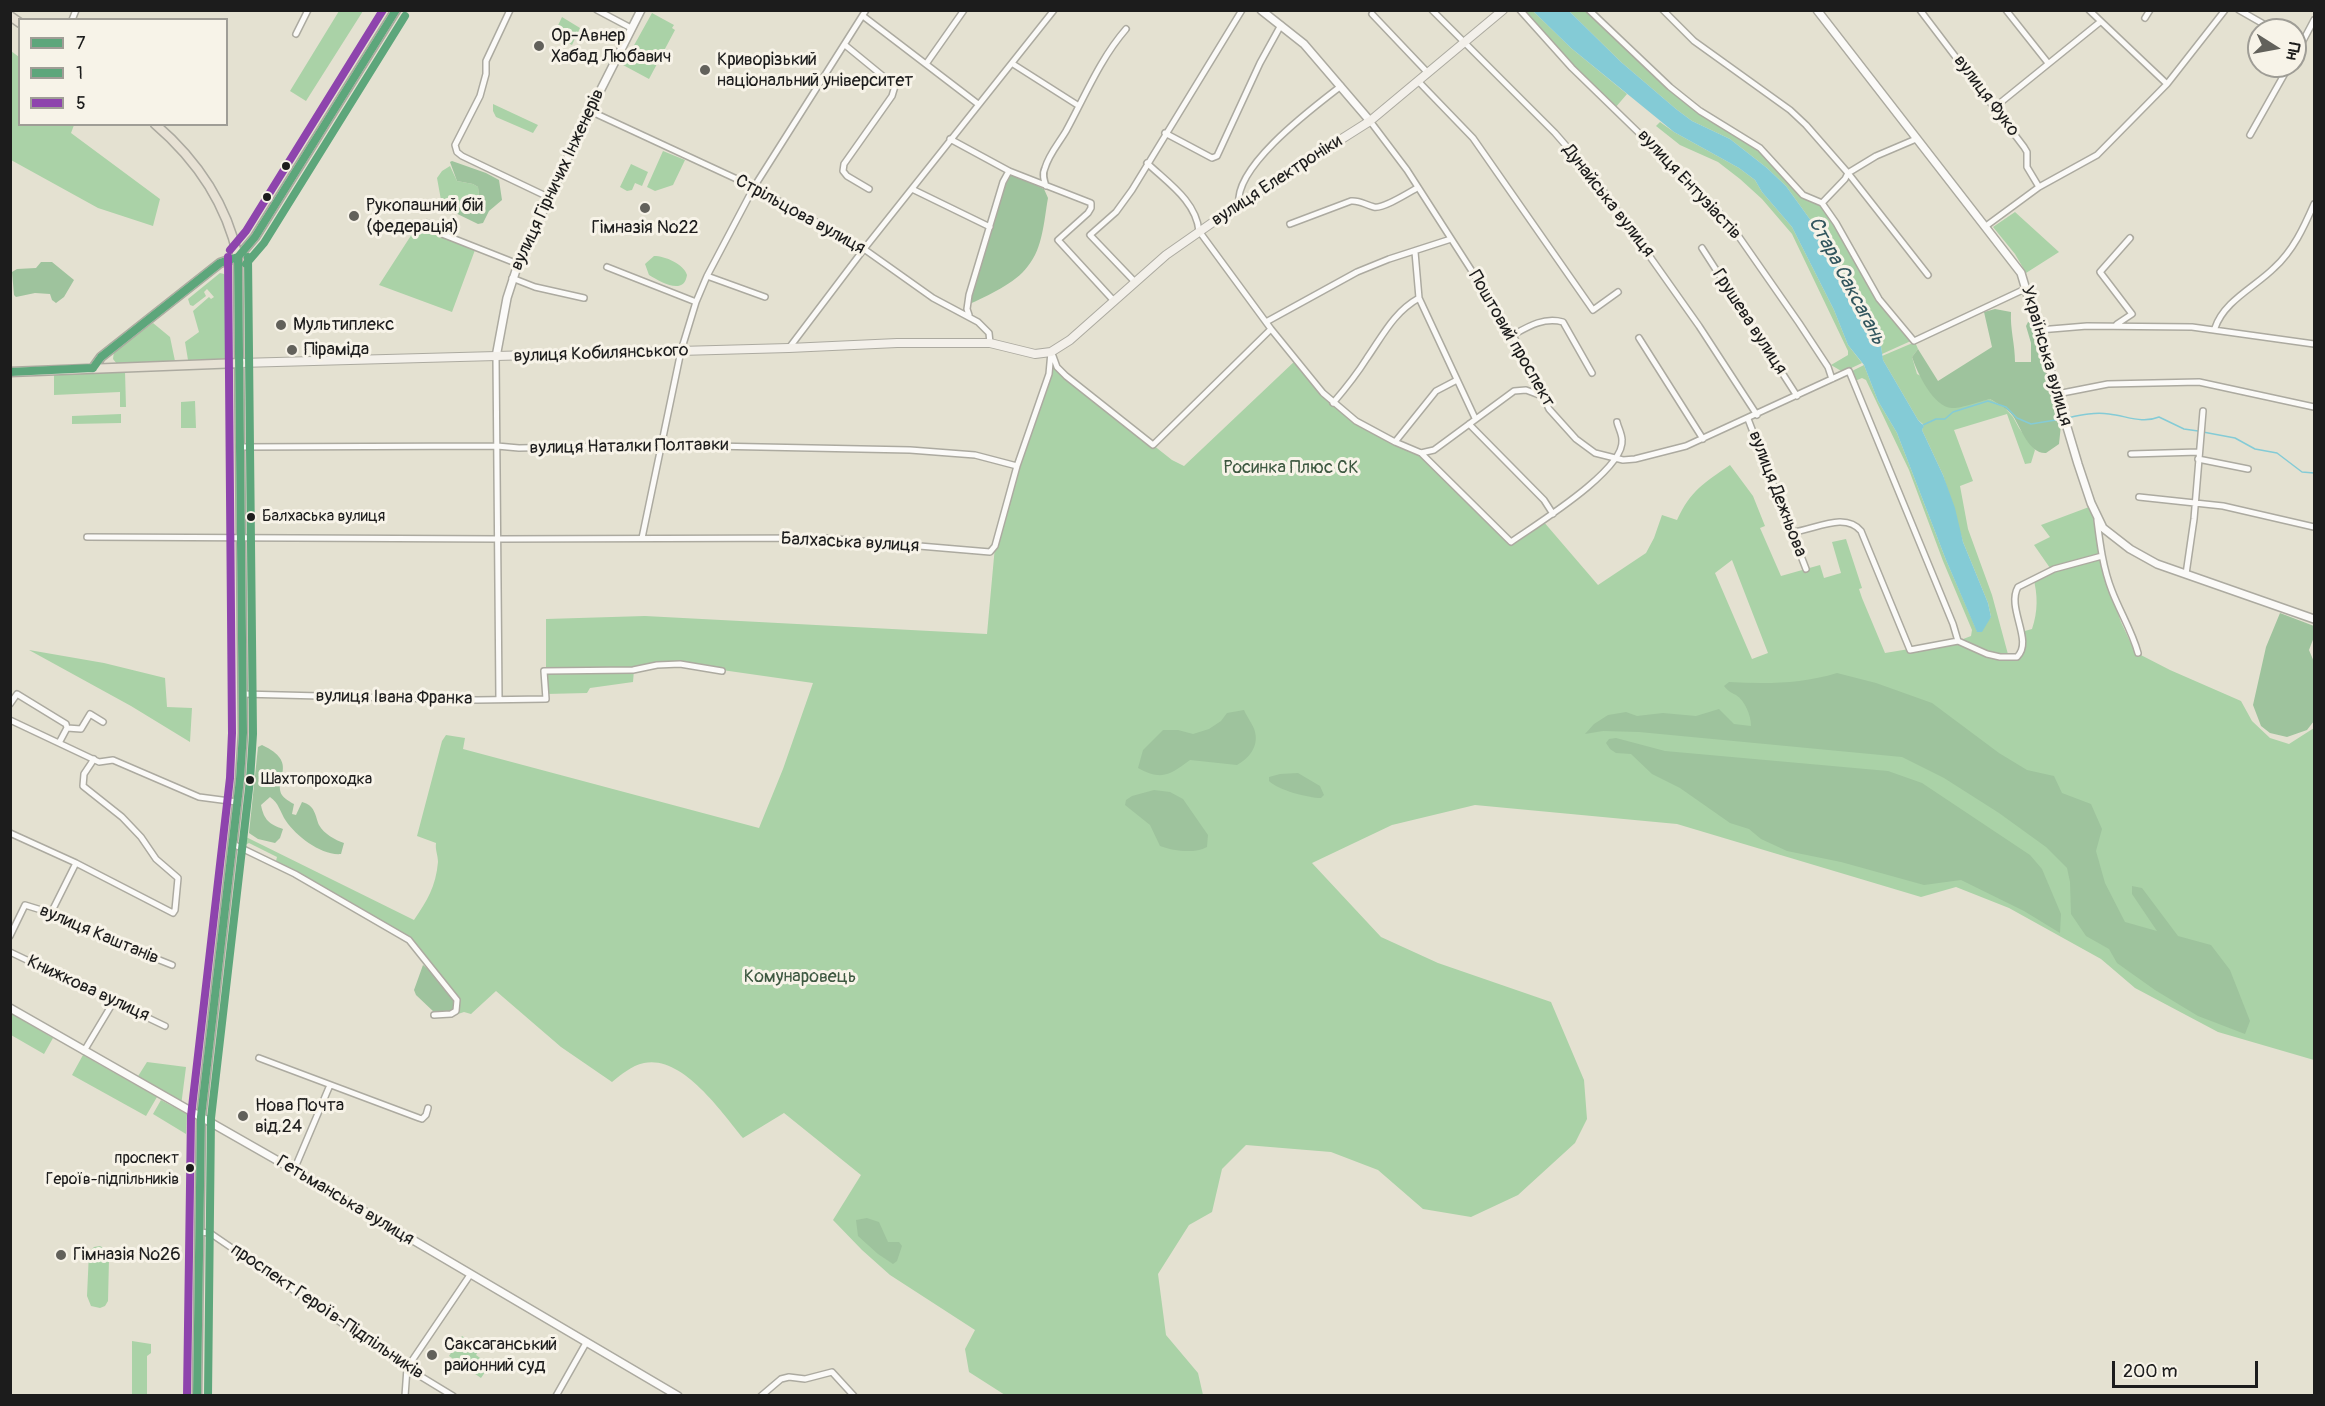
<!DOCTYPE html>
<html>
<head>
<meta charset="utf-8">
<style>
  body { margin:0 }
  #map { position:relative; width:2325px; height:1406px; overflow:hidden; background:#e4e1d1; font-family:Pangolin,sans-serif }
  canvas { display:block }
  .frame { position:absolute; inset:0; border:12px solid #1c1c1c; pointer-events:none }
  .legend { position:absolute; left:18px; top:18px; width:210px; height:108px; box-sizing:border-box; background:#f7f3e8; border:2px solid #9f9d96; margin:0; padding:8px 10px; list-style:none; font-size:18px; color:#1c1c1c }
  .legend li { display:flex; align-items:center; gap:12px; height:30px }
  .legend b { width:30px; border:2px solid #9f9d96 }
  .north { position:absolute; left:2247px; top:18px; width:60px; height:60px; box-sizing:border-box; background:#f7f3e8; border:2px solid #9f9d96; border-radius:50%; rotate:101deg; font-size:16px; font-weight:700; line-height:24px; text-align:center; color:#1c1c1c }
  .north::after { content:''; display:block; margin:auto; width:21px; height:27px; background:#62615b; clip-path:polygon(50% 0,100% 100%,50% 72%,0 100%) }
  .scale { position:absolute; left:2112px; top:1361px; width:146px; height:27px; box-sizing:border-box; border:3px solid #1c1c1c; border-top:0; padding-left:8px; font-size:18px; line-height:21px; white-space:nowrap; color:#1c1c1c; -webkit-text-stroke:4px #f7f3e8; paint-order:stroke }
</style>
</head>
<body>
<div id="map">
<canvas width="2325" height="1406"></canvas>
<div class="frame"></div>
<ul class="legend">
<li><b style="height:8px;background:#5da67b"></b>7</li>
<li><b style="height:8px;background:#5da67b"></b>1</li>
<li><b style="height:8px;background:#8e44ad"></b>5</li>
</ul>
<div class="north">Пн</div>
<div class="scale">200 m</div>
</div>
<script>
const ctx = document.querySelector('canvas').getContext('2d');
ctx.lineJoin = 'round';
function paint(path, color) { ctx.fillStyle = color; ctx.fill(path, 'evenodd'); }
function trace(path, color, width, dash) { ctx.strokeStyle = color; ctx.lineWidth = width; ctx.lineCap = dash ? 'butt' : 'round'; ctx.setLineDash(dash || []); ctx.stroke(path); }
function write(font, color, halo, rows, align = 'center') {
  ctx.font = font + ' Pangolin,sans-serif'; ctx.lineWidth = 6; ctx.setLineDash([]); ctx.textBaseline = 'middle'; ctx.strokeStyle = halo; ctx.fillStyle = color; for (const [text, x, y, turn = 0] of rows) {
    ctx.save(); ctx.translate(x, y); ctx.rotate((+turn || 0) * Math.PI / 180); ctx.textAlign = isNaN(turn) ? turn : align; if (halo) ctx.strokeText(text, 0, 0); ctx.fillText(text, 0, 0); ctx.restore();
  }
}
paint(new Path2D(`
  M339,11H363L306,101L290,91Z
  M1520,11H1533L1571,48L1627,94L1615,108L1572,68Z
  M1569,11H1589L1700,111L1760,148L1803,195L1822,203L1879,298L1913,340L1882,354L1881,346L1865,321L1840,271L1832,250L1786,186L1767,168L1730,139L1692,121L1676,109L1621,62Z
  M652,13L674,25L672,28L675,30L649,79L623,65Z
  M562,17L580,28L572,45L553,36Z
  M11,51L19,57L20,124L74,125L71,133L160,199L153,226L98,208L11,160Z
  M493,104L538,125L533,133L496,117L493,111Z
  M1660,122L1674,132L1739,168L1755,180L1762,192L1792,227L1834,310L1848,345L1862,363L1843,372L1831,365L1848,355V351L1792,234L1762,199L1740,179L1718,162L1680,145L1656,126Z
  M663,151L685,160L673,185L655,191L647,187Z
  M631,164L648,172L642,186L635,183L632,190L627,191L620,187Z
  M450,166L457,181L473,184L478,187L480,207L475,213L441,200L437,178L442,171Z
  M2015,212L2059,252L2026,273L2015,254L1993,227Z
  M421,220L442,235L475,250L452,312L379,285Z
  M654,256C665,256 684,264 687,275C684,296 661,282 649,275L645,264Z
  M220,273L224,274L227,280L228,359L188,360L185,342L199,332L193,311L209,297L211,299L214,297L207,289L204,292L206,296L193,306L190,305L188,299Z
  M153,323L170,337L175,361L117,364L113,359L114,351Z
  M1915,342L1918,349L1912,357L1917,374L1973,402L1990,399L2005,408L2013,417L2019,428L2035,450L2031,463L2025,464L2007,414L1954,430L1973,481L1960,486L1968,529L1992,595L2009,658L2021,653V632L2032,629C2038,612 2038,594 2033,577L2050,568L2034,545L2050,537L2041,525L2089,507L2095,518L2104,574L2121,622L2135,652L2170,670L2241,701L2252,721L2270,738L2289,744L2314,728V1060L2218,1032L2135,988L2101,959L2009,908L1956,887L1921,897L1677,824L1475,805L1392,825L1312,863L1381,937L1438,963L1551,1002L1584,1080L1587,1119L1575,1143L1518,1195L1471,1217L1423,1209L1378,1170L1331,1152L1246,1145L1222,1169L1212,1212L1189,1225L1158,1274L1166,1335L1198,1373L1203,1395H1005L969,1372L965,1349L975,1330L890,1275L862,1250L833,1220L861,1175L784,1113L743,1138C722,1113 683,1055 644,1063C631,1066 622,1074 612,1082L561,1047L496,991L471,1014L464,1012L452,1016L458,1012V999L411,938L276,861L277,857L249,843L245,845L246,837L414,920C427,901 436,886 438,862C438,855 435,850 436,843L417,836L442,741L446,735L465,738L463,749L759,828L783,769L813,683L680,664L634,670L633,682L590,688L587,693L546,694V619L645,616L987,634L995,546L1017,466L1049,374L1051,352L1057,367L1153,445L1172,460L1184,466L1296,360L1342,411L1421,453L1511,542L1543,521L1598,585L1646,553L1654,538L1662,515L1677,520C1691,490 1704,483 1730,465L1753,496L1765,526L1760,528L1781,576L1820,565L1824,578L1841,573L1832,542L1846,539L1862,588L1859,589L1862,598L1885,653L1958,641L1971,636L1972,630L1943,561L1909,470L1866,380L1862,378L1855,381L1852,371L1864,365L1878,401L1897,433L1946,560L1977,631L1991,617L1988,603L1963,542L1943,475L1922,430L1924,425L1918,420L1883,360L1882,356ZM1732,560L1768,653L1752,659L1715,573Z
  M125,371L126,407H120V392L54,395V374Z
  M195,401L196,428H181V402Z
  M121,414V423L72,424V416Z
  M29,650L104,663L165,678L167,707L192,708L190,742L131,706Z
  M11,1013L53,1038L44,1054L11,1035Z
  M83,1055L157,1097L146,1116L72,1075Z
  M147,1062L186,1067L181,1106L135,1081Z
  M161,1100L187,1114L186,1134L153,1114Z
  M100,1246L107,1250L109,1259L108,1301L105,1306L100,1308L91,1306L87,1296L89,1252L94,1247Z
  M462,1336L480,1348L476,1355L490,1365L481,1378L449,1356Z
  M132,1341L151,1344V1353L147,1356V1395H132Z`), '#aad2a7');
paint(new Path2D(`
  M452,161L486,173L499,180L502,200L489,211L483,223L478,224L439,205L441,200L475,213L480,207L478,187L473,184L457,181L450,162Z
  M1011,173L1044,189L1048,198C1044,220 1043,248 1028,266C1015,284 988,295 968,305L1005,183Z
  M41,262H52L74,280L64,297L56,303L52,300L50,294L35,293L16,297L14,295L12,272L17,269L36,268Z
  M1995,309L2011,312C2010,329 2015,344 2015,362H2031V343L2026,326L2028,322L2034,324L2061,425L2059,444L2046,453C2029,454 2021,428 2013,416C2007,408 1998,404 1990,399C1981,401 1959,409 1952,408C1933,407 1917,372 1912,357L1918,349L1938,381L1992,347L1984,312Z
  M2280,613L2314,626V637L2309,650L2314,662V721L2307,730L2287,737L2270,733L2261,726L2253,705L2266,647Z
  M1837,673L1876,683L1932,703L1999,753L2027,770L2054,776L2062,793L2091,804L2102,829L2096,851L2105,883L2125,922L2157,931L2132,894V886L2142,888L2178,936L2211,945L2230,970L2250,1021L2245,1034L2198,1016L2155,990L2117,963L2109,949L2086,936L2071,914L2070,882L2067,868L2046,847L1999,813L1944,778L1902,757L1639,732L1603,731L1585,734L1594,724L1608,715L1626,712L1637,716L1663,713L1696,716L1719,709L1734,724L1751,726C1751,715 1745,701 1736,695C1730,692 1728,691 1724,686L1729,682C1766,684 1801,684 1837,673Z
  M1244,710C1247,717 1254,726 1255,732C1259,747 1248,759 1237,765L1190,760C1170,775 1162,781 1138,768L1143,750L1163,730H1178L1193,734L1209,729L1221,721L1227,713Z
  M1616,738L1665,751L1888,771L1922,783L2030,855L2042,869L2061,914L2060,933L2024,911L1961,880L1924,885L1841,862L1787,851L1761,839L1749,829L1730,823L1680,788L1652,774L1631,754L1616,753L1610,749L1606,743L1609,739Z
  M262,745C300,763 273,778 282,795C284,798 290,802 294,804L292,814L296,815L302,802C315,805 315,815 319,825C324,834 335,840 344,843L341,854C322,856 296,836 286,821C280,812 279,803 270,797L261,805C264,820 269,824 283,829L280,838L275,843L258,839L249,833L258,747Z
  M1298,773L1320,786L1324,795L1321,798C1308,798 1278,790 1269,781V777L1280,774Z
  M1154,790L1170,792L1183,799L1208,835L1207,847C1194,854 1174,851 1160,846L1150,825L1125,805L1126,800L1132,796Z
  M423,965C436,976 452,989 456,1006L450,1012L435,1013L416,995L414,990Z
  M867,1218L879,1222L888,1242H899L902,1246L897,1261L893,1264L878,1254L858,1236L856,1220Z`), '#9ec39d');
paint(new Path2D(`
  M1533,11H1569L1621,62L1676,109L1692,121L1730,139L1767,168L1786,186L1832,250L1840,271L1865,321L1881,346L1883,360L1918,420L1924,426L1922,430L1943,475L1955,508L1963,542L1988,603L1991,617L1982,632H1977L1946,560L1897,433L1878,401L1864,365L1848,345L1834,310L1792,227L1762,192L1755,180L1739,168L1674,132L1571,48Z`), '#84cbd6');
trace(new Path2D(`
  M2067,418C2081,415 2094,412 2109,414C2127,416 2142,424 2159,417L2184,429L2198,431
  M1923,425L1936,419H1945L1953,412L1988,401L2006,407L2017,418L2031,424L2062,419
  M2203,432L2235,438L2255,449L2277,453L2302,472L2314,473`), '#84cbd6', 1.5);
const minor = new Path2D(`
  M510,10L486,61V74L480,96L455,145L457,152L462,156L548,197
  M597,10L631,28
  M1432,10L1555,133L1595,179L1699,326L1757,415
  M1520,10L1572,68L1711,203L1737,234L1799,323L1828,367L1832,379
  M1589,10L1670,87L1700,111L1760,148L1803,195L1822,203L1836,223L1879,299L1914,341L2027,288
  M1663,10L1694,41L1790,110L1806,125L1848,173L1928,275
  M1920,10L2024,147L2027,152V167L2039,187
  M2006,10L2048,63
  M2089,10L2167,84
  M2239,10L2274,30
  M1372,14L1428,73
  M863,16L978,104
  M2145,18L2150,10
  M72,20L76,10
  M296,34L308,10
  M845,45L895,86L892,96L844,164L843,171L847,176L869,189
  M2295,56L2314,20
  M926,64L964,10
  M1013,64L1079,106
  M1418,81L1473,138L1593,310L1618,292
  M1995,107L2100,22
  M590,111L754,187L864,249L933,298L978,322L989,333L990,343
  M1370,121L1407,170L1513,335L1549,409L1576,439L1595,453L1623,460L1635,459L1686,446L1849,371L1953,624L1958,641
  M1165,133L1212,158L1217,156L1260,63L1281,25
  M2250,135L2289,66
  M950,139L1009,171L1091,203V208L1088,213L1058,240L1114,301
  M1147,163C1168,183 1196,201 1199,231L1271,329L1323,393L1356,421L1395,442L1421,453L1434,450L1514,391L1526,390L1542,396
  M1046,186C1044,180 1042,174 1045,168C1049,154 1059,143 1066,131C1085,96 1100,59 1126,29
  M912,189L990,227
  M1822,203L1845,179L1848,173L1876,156L1916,139
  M1239,204C1234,166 1314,107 1341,86
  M427,223L442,234L518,264
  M1290,224L1351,201C1360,200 1365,205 1374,207C1383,209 1408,193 1417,188
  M1986,226L2039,187L2097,155L2167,84L2225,10
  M1702,248L1797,396
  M1415,252L1419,298L1475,418
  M607,267L696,302
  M707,276L765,297
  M512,278L535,287L584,298
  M1135,282L1090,235L1116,212L1132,190L1242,10
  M969,315L967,309L969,295L1003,182L1009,171
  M1266,322L1357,272L1389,259L1451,239
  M2117,324L2132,314L2100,272L2130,238
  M2215,328C2224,301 2255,287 2274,268C2293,251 2304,227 2314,204
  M2039,330L2087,326L2192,327L2314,344
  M1513,335C1529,326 1544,317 1563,322L1592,373
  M1639,338L1703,439
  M789,348L864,249L1054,10
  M1053,356L1057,367L1066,376L1153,445L1271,329
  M496,357L499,699
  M2057,394L2108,384L2199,382L2314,407
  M1333,403C1345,389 1357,374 1367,358C1383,335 1394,312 1419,298
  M1748,419L1806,569
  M1469,424L1544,500L1553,514
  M1395,442L1436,391L1457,380
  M240,447L497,446L519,448L662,445L910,450L975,455L1017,466
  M1421,453L1511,542C1535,525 1625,470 1622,440C1622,434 1618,427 1617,422
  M2131,454L2199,452
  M2198,459L2248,469
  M2139,497L2223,506L2314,527
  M2097,520C2100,544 2103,568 2112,591C2120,612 2132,631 2138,653
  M1793,532C1814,530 1845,511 1861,531L1910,650L1958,641L1987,654L2000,657H2017C2034,641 2006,608 2018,587L2054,569L2102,556
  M87,537L499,539L825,538L990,552L995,546L1017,466L1049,374L1051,352
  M642,538L681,351L696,302L707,276L754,187L866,10
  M2186,574L2194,519L2203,411
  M242,694L477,700L546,699L544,671L633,670L657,665L680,664L722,671
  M10,704L17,694L66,724L67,728L59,743
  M10,720L99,762L113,760L199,797L237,802
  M67,728L81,729L90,714L103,722
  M10,833L76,863L173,913L175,910L178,878L156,859L141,837L122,817L83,786L84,774L94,759
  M233,844L295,874L409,940L457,1000L456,1011L451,1014L434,1015
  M51,913L76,863
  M10,936L25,905L51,913L104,938L172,965
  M10,952L165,1026
  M84,1051L114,1001
  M259,1058L419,1118L422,1119L426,1115L428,1108
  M294,1170L330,1085
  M199,1232L210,1233L407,1368L453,1396
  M405,1396L407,1368L470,1275
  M556,1396L586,1343
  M761,1396L781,1379L789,1377L805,1379L832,1372L854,1396`);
const tertiary = new Path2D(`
  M1261,10L1304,44L1370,121
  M1817,10L2021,273L2078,464L2091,503L2103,528L2130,549L2157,564L2314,619
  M496,357L507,298L518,264L590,111L641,10
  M10,1008L294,1170L678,1396`);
const secondary = new Path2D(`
  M240,363L789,348L897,343H990L1035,354L1051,352L1070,340L1166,255L1239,204L1370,121L1503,10`);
const primary = new Path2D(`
  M10,16L20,23
  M155,124C197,160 226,202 238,257L243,733L240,779L201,1117L197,1396
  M93,368L101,357L220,263L238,257L255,237L396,10
  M10,372L240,363`);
trace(minor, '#acaaa0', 8);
trace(tertiary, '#acaaa0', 10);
trace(secondary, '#acaaa0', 10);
trace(primary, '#acaaa0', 11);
trace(minor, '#fbfaf8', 5);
trace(tertiary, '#fbfaf8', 7);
trace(secondary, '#f3f0ea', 8);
trace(primary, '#e7e1d4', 8);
trace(new Path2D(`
  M93,368L101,357L220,263L238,257L255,237L396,10
  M10,372L93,368
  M197,1396L201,1117L240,779L243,733L238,257`), '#5da67b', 8);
trace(new Path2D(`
  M246,264L264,243L405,16
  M208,1396L211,1118L250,780L253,734L248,257`), '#5da67b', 8);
trace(new Path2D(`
  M230,250L246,231L383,10
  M187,1396L191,1116L230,778L232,733L228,257`), '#8e44ad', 8);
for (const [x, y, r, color] of [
  [539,46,6,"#62615b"],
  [705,70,6,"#62615b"],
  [286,166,5,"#1c1c1c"],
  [267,197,5,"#1c1c1c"],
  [645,208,6,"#62615b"],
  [354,216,6,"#62615b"],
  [281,325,6,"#62615b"],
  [292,350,6,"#62615b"],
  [251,517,5,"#1c1c1c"],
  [250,780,5,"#1c1c1c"],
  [243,1116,6,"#62615b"],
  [190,1168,5,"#1c1c1c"],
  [61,1255,6,"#62615b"],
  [432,1355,6,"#62615b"]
]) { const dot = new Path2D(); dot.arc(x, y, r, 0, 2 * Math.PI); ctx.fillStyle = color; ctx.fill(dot); trace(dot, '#f7f3e8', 2); }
write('16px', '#1c1c1c', '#f7f3e8', [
  ["Балхаська вулиця",262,517],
  ["Шахтопроходка",261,780],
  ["проспект",179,1159,"right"],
  ["Героїв-підпільників",179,1180,"right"]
], 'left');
write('18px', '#1c1c1c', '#f7f3e8', [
  ["Ор-Авнер",551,36],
  ["Хабад Любавич",551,57],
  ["Криворізький",717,60],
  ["національний університет",717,81],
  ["Рукопашний бій",366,206],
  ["(федерація)",366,227],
  ["Гімназія №22",645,228,"center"],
  ["Мультиплекс",293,325],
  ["Піраміда",304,350],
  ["Нова Почта",255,1106],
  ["від.24",255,1127],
  ["Гімназія №26",73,1255],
  ["Саксаганський",444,1345],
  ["районний суд",444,1366]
], 'left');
write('18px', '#1c1c1c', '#f7f3e8', [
  ["вулиця Фуко",1986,96,53],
  ["вулиця Гірничих Інженерів",558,180,-65],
  ["вулиця Електроніки",1277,181,-33],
  ["вулиця Ентузіастів",1689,185,47],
  ["Дунайська вулиця",1608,201,52],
  ["Стрільцова вулиця",800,215,29],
  ["Грушева вулиця",1749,322,57],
  ["Поштовий проспект",1511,339,60],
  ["вулиця Кобилянського",601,354,-2],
  ["Українська вулиця",2046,356,74],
  ["вулиця Наталки Полтавки",629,447,-1],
  ["вулиця Дежньова",1777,494,69],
  ["Балхаська вулиця",850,543,3],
  ["вулиця Івана Франка",394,698,1],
  ["вулиця Каштанів",99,935,23],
  ["Книжкова вулиця",88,989,25],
  ["Гетьманська вулиця",345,1201,31],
  ["проспект Героїв-Підпільників",327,1312,34]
]);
write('18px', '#3d5840', '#f7f3e8', [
  ["Росинка Плюс СК",1291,468],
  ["Комунаровець",800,977]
]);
write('italic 20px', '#32565e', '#f7f3e8', [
  ["Стара Саксагань",1846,281,62]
]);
</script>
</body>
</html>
